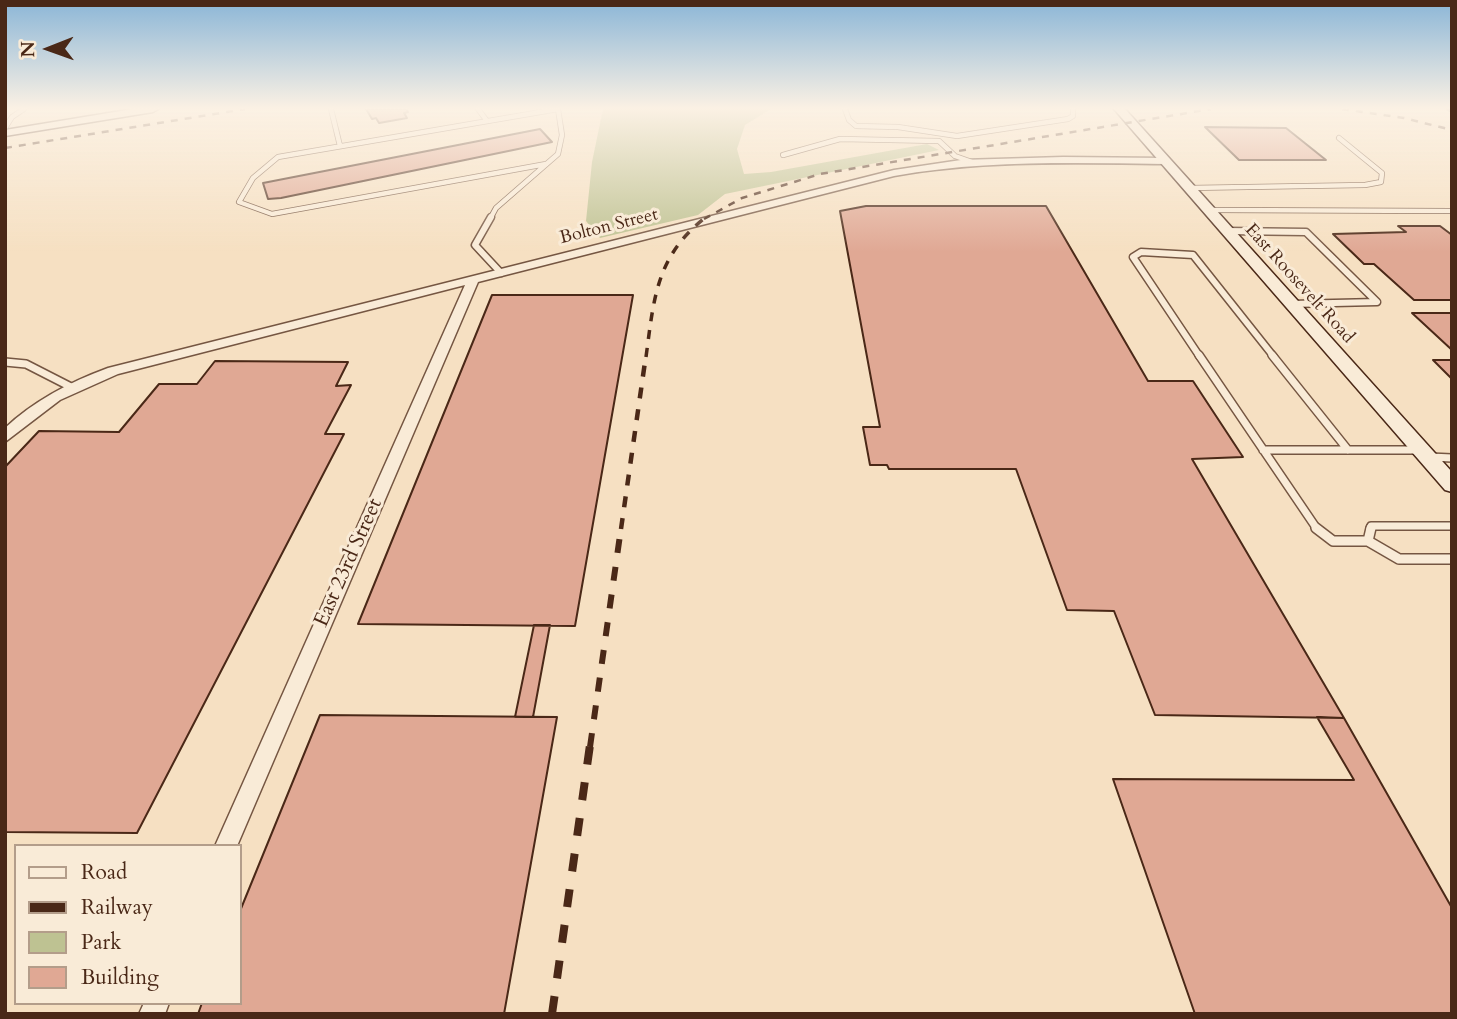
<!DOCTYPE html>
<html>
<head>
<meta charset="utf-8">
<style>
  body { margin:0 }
  #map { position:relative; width:1457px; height:1019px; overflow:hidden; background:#f6e0c2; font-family:Cardo,serif }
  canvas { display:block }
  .frame { position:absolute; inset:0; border:7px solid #4a2817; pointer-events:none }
  .legend { position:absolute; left:14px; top:844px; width:228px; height:161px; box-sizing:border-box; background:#f9ebd7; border:2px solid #b39d8a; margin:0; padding:9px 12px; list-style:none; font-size:21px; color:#4a2817 }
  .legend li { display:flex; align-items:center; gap:14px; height:35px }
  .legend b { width:35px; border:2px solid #b39d8a }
  .north { position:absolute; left:14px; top:14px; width:70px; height:70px; -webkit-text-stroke:5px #f9ebd7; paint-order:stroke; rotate:269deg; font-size:19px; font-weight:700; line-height:28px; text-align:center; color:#4a2817 }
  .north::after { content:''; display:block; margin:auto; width:24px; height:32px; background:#4a2817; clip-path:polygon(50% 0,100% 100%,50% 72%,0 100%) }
</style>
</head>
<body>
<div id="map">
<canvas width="1457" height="1019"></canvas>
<div class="frame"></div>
<ul class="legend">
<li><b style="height:9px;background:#f9ebd7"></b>Road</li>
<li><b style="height:9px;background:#4a2817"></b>Railway</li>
<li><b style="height:19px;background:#bec292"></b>Park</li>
<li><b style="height:19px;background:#e0a894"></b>Building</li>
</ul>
<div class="north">N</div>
</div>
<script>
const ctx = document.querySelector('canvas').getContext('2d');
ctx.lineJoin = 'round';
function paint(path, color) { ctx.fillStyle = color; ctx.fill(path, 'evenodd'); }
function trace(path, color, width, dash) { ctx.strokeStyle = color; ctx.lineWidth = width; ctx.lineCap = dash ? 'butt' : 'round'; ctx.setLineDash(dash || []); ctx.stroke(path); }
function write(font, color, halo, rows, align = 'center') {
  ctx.font = font + ' Cardo,serif'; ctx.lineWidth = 6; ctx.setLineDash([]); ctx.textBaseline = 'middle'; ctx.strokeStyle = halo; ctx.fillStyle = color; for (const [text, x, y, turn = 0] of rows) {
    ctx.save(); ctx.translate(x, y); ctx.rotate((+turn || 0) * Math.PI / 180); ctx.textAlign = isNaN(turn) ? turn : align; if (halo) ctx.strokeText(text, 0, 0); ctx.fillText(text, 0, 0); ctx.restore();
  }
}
paint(new Path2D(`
  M603,109H771L745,125L737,149L744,174L771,172L927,144L939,150L725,194L698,215L600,238L586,221L592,162Z`), '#bec292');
const building = new Path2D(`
  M366,109H406L408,112L404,113L407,118L379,123L376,118L372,119Z
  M1205,127L1286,128L1326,160H1239Z
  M540,129L552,142L281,198L268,199L263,183Z
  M866,206H1046L1148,381H1193L1243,457L1192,459L1344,718L1155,715L1114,611L1067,610L1016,469H889L887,465H870L863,427H880L840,211Z
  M1398,226H1440L1452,235V300H1414L1374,264H1364L1333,234L1406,232Z
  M492,295H633L575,626L358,624Z
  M1412,313H1452V350Z
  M1433,360H1452V379Z
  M215,361L348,362L336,386L351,385L325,434H344L137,833L5,832V467L39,431L119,432L159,384H197Z
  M534,625H550L533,717H515Z
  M320,715L557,717L504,1014H198L202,1003H240V911Z
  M1317,717L1344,718L1452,908V1014H1195L1113,779L1354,780Z`);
paint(building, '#e0a894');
trace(building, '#4a2817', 2);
const laneFar3 = new Path2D(`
  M331,109L340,146
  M478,109L487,121
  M845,109L849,120L856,126L898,127L957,136L1068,119L1073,116V109
  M5,128L12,117L24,109
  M783,155L840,139L939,141L955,156L972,162
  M1189,188L1365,185L1381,182L1382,173L1339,138
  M1208,210L1452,211
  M490,219L496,208L558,154L562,135L558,109L278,157L253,178L239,202L272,214L546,164`);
const laneFar2 = new Path2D(`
  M491,217L475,245L501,273
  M1227,231L1306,232L1377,302L1291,304
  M1200,357L1133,257L1141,252L1193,255L1274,357`);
const laneFar1 = new Path2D(`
  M1199,355L1317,529
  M1272,355L1348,450
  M5,362L26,364L71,387
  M1263,450H1421
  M1430,457L1452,458
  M1370,529L1371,526H1452`);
const lane = new Path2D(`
  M1316,528L1333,541H1368L1399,559H1452
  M1368,541L1371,528`);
const street = new Path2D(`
  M1063,157L1165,158L1170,161L1165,164C1074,163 984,160 894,176L478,282L237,846H215L465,285L118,374L60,400L5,442V428C35,400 70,382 108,368L894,170L961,160Z
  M144,1003H169L165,1014H139Z`);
const secondary = new Path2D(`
  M133,109H158L153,112L5,136V130Z
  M1114,109H1125L1452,472V492L1445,490Z`);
trace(laneFar3, '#755642', 6);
trace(laneFar2, '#755642', 9);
trace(laneFar1, '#755642', 10);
trace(lane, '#755642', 12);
trace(street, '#755642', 3);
trace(secondary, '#4a2817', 3);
trace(laneFar3, '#f9ebd7', 4.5);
trace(laneFar2, '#f9ebd7', 6);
trace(laneFar1, '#f9ebd7', 7);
trace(lane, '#f9ebd7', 9);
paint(street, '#f9ebd7');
paint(secondary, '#f9ebd7');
trace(new Path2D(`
  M1342,109L1404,118L1452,130
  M1447,109L1452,112
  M5,148L245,109
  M704,219L742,198L820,174L1211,109`), '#4a2817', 2.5, [7, 7]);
trace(new Path2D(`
  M646,357C654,298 656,256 706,217`), '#4a2817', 3.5, [9, 9]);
trace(new Path2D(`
  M621,529L646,355`), '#4a2817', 4.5, [11, 11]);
trace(new Path2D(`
  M590,747L621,528`), '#4a2817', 6, [14, 14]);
trace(new Path2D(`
  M552,1014L590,745`), '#4a2817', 8, [18, 18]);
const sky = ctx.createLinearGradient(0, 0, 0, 252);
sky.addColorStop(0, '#8bb6d7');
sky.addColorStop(0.43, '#fbf1e4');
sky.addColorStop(1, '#fbf1e400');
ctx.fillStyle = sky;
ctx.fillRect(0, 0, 1457, 252);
write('18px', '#4a2817', '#f9ebd7', [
  ["Bolton Street",609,227,-14],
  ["East Roosevelt Road",1299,284,48]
]);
write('21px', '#4a2817', '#f9ebd7', [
  ["East 23rd Street",349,563,-66]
]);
</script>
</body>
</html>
